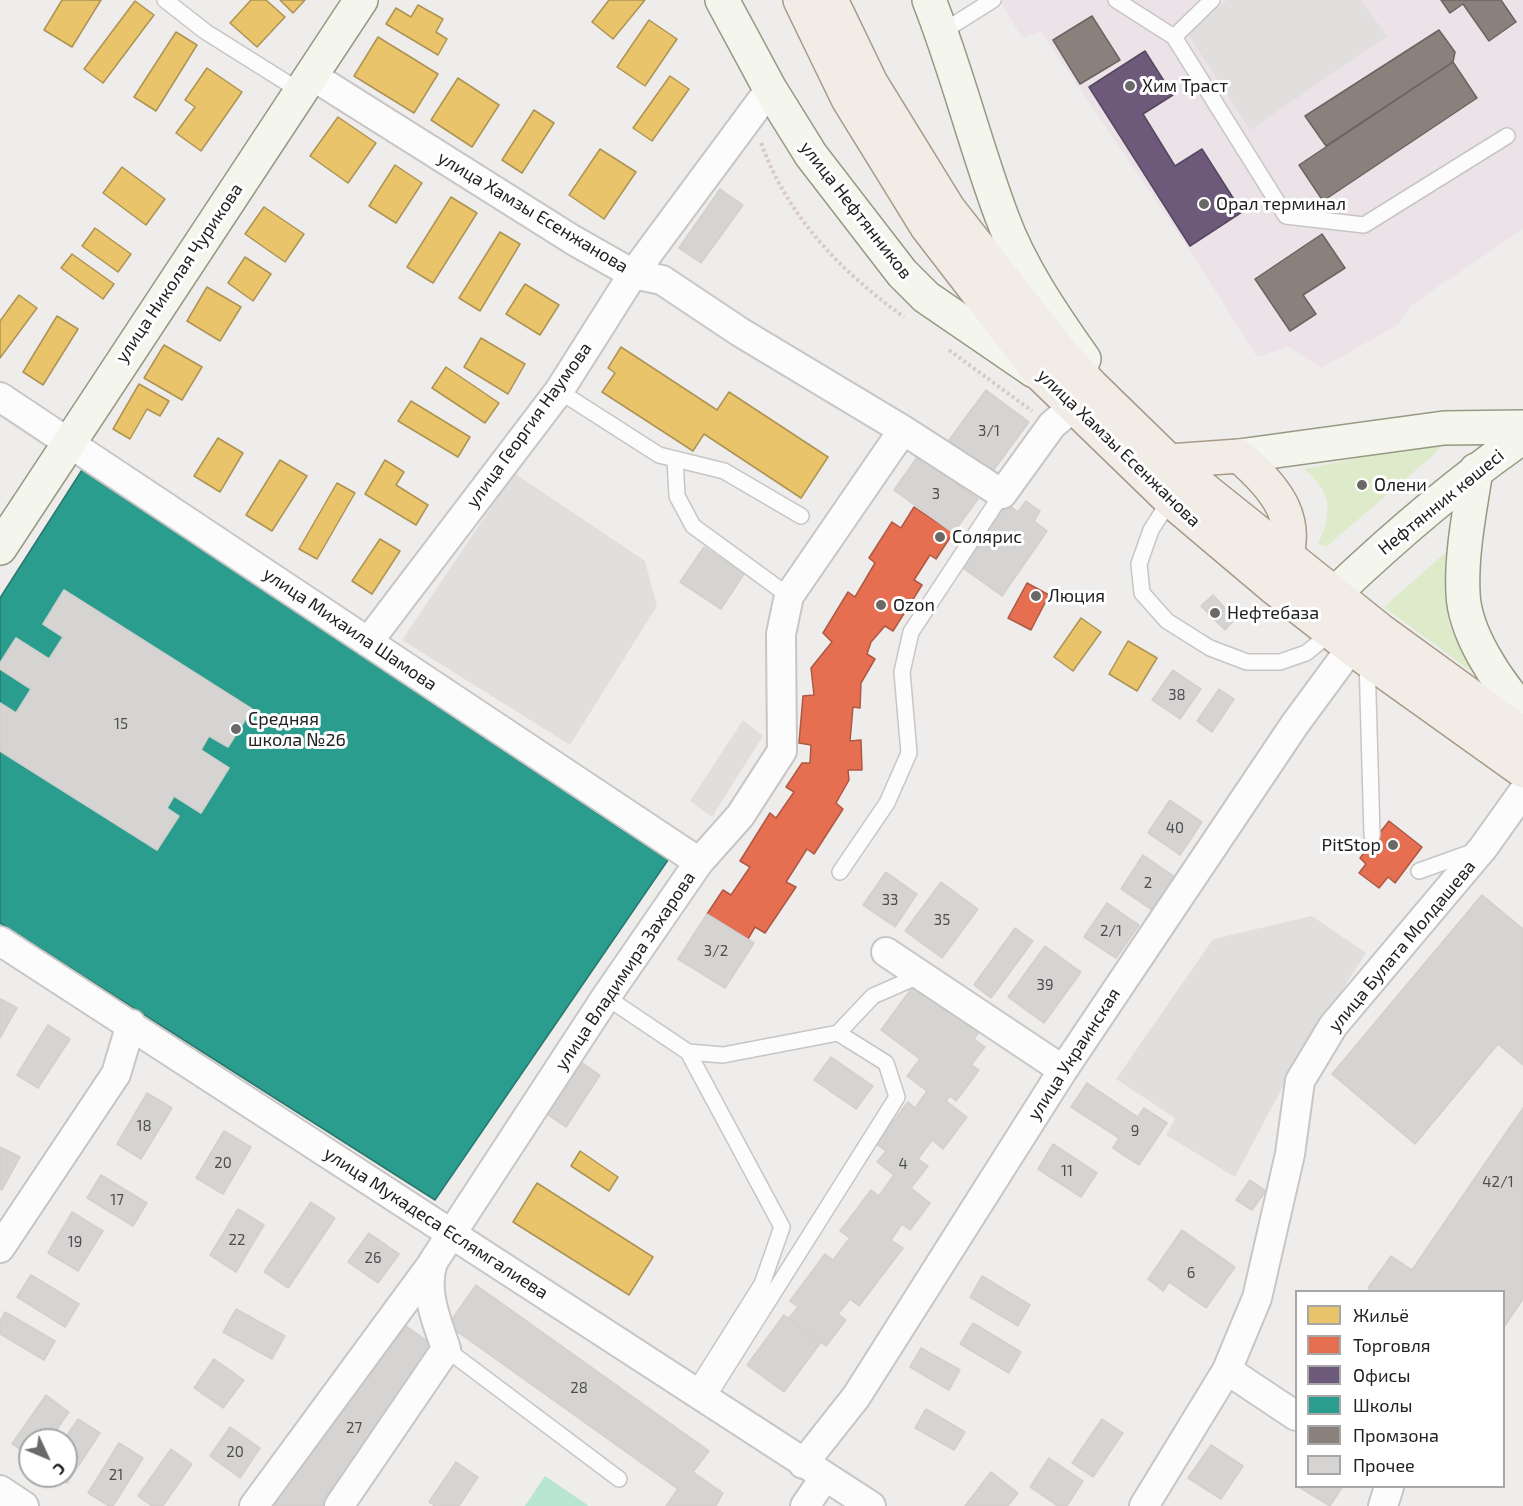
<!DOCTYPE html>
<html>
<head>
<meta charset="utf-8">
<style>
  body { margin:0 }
  #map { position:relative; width:1523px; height:1506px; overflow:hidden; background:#efedeb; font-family:"Exo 2",sans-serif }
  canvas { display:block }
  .legend { position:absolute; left:1295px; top:1290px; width:210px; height:198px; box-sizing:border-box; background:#fff; border:2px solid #a7a7a7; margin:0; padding:8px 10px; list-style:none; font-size:18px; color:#222 }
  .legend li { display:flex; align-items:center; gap:12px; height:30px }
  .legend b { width:30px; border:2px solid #a7a7a7 }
  .north { position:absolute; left:18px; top:1428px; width:60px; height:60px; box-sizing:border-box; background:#fff; border:2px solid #a7a7a7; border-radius:50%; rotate:134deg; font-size:16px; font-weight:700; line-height:24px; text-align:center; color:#222 }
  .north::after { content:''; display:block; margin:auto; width:21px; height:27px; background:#6a6968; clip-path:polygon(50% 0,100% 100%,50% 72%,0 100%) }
</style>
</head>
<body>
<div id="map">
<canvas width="1523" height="1506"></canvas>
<ul class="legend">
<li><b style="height:16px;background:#e9c46a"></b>Жильё</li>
<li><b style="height:16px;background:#e76f51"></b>Торговля</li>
<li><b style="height:16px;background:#6d597a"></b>Офисы</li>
<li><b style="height:16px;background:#2a9d8f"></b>Школы</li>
<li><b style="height:16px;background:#8a817c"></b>Промзона</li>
<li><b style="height:16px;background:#d6d4d2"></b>Прочее</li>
</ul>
<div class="north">С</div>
</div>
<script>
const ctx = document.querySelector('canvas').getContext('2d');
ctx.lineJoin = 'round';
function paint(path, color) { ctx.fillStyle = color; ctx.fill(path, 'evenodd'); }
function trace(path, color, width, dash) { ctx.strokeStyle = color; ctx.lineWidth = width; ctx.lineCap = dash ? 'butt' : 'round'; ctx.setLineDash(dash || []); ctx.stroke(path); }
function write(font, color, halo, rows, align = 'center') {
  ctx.font = font + ' "Exo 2",sans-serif'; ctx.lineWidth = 6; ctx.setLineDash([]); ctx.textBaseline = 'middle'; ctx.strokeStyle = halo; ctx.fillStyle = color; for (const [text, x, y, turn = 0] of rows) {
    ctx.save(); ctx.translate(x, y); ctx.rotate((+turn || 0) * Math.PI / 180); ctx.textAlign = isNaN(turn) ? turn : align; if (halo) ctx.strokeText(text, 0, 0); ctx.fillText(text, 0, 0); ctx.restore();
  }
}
paint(new Path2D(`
  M999,0H1523V229L1410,306L1398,325L1321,368L1289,347L1257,357L1192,254L1041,32L1022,38Z`), '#ece3e9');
paint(new Path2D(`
  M1443,441L1438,451L1326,547L1318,544C1333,512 1332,492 1304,469Z
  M1454,545C1451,570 1442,605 1451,629C1457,644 1468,656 1479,667V677L1384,607Z`), '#ddebcb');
paint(new Path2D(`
  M545,1476L589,1506H525Z`), '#b7e5d0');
paint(new Path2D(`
  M1227,0H1361L1387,36L1250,130L1188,34Z
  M514,473L645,561L657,606L570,745L402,640Z
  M743,720L763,736L712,817L690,801Z
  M1312,916L1366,953L1297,1060L1235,1177L1166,1135L1175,1118L1116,1079L1213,939Z`), '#e0dfde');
const homes = new Path2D(`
  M62,0H101L72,47L44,30Z
  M251,0H266L285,17L257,47L230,23Z
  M280,0H305L293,13Z
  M609,0H645L613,39L592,22Z
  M135,1L154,15L103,83L84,69Z
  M418,5L443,19L436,32L447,39L438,55L386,24L396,8L411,17Z
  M649,20L677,39L645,86L617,67Z
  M176,32L197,45L156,111L134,97Z
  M378,37L438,74L414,113L354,76Z
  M207,68L242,92L201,151L176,133L195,107L185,100Z
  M670,76L689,89L652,141L633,128Z
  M458,78L499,105L472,147L431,120Z
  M534,110L554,123L522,173L502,160Z
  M338,117L376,143L348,183L310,156Z
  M600,149L636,172L604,219L569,195Z
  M395,165L422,183L396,223L369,206Z
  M122,167L165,199L146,225L103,193Z
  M451,197L477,213L433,283L407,267Z
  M264,207L304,234L285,262L245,234Z
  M95,228L131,254L118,272L82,246Z
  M500,232L520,244L480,311L459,298Z
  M72,254L114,284L103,299L61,268Z
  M245,257L271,274L253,301L228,283Z
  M525,284L559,305L540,335L506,314Z
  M207,287L241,307L220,341L187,321Z
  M19,295L37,308L0,358V321Z
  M57,316L78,329L43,385L23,372Z
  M481,338L525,364L508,394L464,367Z
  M164,345L202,367L182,400L144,378Z
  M621,347L717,410L729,392L828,457L801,498L704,434L693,451L602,392L615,373L608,368Z
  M446,367L499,403L485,423L432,388Z
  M139,384L169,401L160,416L147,409L130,439L113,429Z
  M411,401L470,437L458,457L398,421Z
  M218,438L243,453L220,492L194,476Z
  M280,460L307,476L272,531L246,515Z
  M385,460L404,472L396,485L428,505L416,525L365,494Z
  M337,483L355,493L317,559L299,549Z
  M380,539L400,551L372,594L352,581Z
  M1081,618L1101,632L1073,671L1054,657Z
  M1128,641L1157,658L1137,691L1109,674Z
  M580,1151L618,1177L609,1191L571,1166Z
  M537,1183L653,1257L629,1295L513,1222Z`);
paint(homes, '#e9c46a');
trace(homes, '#ad9354', 1.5);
const shops = new Path2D(`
  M914,507L953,533L936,559L930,555L914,580L922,585L893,631L885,626L871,642L867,654L875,659L861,683L860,708L853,707L850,741L861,740L862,770H848L849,780L836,803L843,809L814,854L807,849L786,882L796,887L765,933L755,927L748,939L707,914L723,890L731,895L750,867L740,861L770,813L776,818L794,792L786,787L802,763H810L811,745L799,743L803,696L814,695L811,668L832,642L823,633L848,592L855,597L875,563L869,558L892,522L901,528Z
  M1027,583L1049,595L1031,630L1008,618Z
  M1389,821L1422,847L1395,883L1388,877L1379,888L1359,873L1366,864L1360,858Z`);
paint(shops, '#e76f51');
trace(shops, '#ac5843', 1.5);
const offices = new Path2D(`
  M1145,51L1173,95L1143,114L1175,166L1202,149L1242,212L1190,246L1089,87Z`);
paint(offices, '#6d597a');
trace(offices, '#564860', 1.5);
const schools = new Path2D(`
  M82,470L668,860L435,1200L0,923V598Z`);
paint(schools, '#2a9d8f');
trace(schools, '#28786e', 1.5);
const industry = new Path2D(`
  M1441,0H1501L1516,22L1489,41L1463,4L1450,13Z
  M1092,16L1120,60L1080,84L1053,40Z
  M1439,30L1455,52L1453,62L1326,146L1305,116Z
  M1453,62L1477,98L1323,201L1299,165Z
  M1322,234L1345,268L1303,295L1316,314L1290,331L1255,279Z`);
paint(industry, '#8a817c');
trace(industry, '#6b6461', 1.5);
const building = new Path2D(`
  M720,189L743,205L701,263L679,248Z
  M986,390L1029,422L992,472L949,440Z
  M918,456L978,499L953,533L894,490Z
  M1026,501L1040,511L1034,521L1047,531L1002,596L963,568L1007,504L1018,512Z
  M704,547L744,574L721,609L680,582Z
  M64,590L252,709L228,747L209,736L201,750L229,768L201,813L174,796L167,808L179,816L157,850L0,751V703L16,713L31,689L0,669V663L16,638L49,659L63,637L43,624Z
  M1213,595L1235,619L1225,630L1201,606Z
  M1173,670L1201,689L1180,719L1152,700Z
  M1219,689L1234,699L1212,732L1197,721Z
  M1170,800L1202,822L1180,855L1148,833Z
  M1143,855L1175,877L1152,910L1121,889Z
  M886,872L917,894L895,927L863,905Z
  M941,882L978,909L942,958L905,931Z
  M1482,895L1523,929V1065L1498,1044L1415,1144L1332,1074Z
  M1107,903L1139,925L1116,958L1084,937Z
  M707,914L754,943L725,988L678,959Z
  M1015,928L1033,941L991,998L974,985Z
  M1045,946L1081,972L1044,1023L1008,997Z
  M917,981L981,1029L974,1039L985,1047L971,1065L979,1070L956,1101L950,1096L946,1101L967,1117L943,1149L932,1140L918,1159L928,1166L911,1188L930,1203L910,1230L902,1224L891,1240L903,1248L859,1306L850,1299L838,1314L846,1320L826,1346L789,1318L798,1307L790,1301L825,1254L833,1260L850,1238L840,1231L871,1190L879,1196L894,1175L877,1162L886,1151L876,1144L908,1102L915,1108L927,1091L907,1076L920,1059L881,1030Z
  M1,999L17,1008L0,1038V1000Z
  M48,1025L70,1039L38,1088L17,1075Z
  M831,1057L873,1086L856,1109L814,1080Z
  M579,1061L600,1075L566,1127L545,1113Z
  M1087,1083L1138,1117L1144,1108L1167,1123L1139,1165L1113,1148L1119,1138L1071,1107Z
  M147,1093L172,1108L141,1159L117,1144Z
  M1523,1108V1299L1504,1327V1292H1373L1368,1288L1391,1256L1412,1270Z
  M224,1131L251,1147L223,1194L196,1178Z
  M1053,1144L1097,1173L1081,1197L1038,1169Z
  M0,1147L20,1157L2,1190L0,1189Z
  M101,1175L147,1203L133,1226L87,1198Z
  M1250,1180L1266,1191L1252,1210L1236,1200Z
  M311,1202L335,1218L288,1288L264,1272Z
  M238,1209L264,1225L236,1272L210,1255Z
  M72,1212L103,1231L78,1271L48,1253Z
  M1182,1230L1235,1267L1206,1308L1169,1282L1163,1291L1148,1279Z
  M369,1233L399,1254L378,1283L348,1262Z
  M31,1275L79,1304L65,1327L17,1297Z
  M982,1276L1030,1305L1018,1326L970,1297Z
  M476,1285L709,1451L693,1472L723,1493L716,1506H666L678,1489L448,1325Z
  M236,1309L285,1336L272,1359L223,1332Z
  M5,1312L55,1341L44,1360L0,1334V1321Z
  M784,1315L821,1342L784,1392L747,1365Z
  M399,1321L440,1350L329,1506H268Z
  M973,1323L1021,1352L1009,1373L960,1344Z
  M921,1348L960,1370L949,1390L910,1367Z
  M214,1359L244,1380L223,1408L194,1388Z
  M46,1395L69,1412L49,1440H30V1456L12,1444Z
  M926,1409L965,1432L954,1450L915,1428Z
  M78,1419L100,1433L67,1483L57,1476H66V1440H64Z
  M1102,1419L1123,1433L1093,1477L1072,1463Z
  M230,1427L260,1448L240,1478L210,1456Z
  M119,1443L143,1458L113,1506H109L88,1493Z
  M1211,1445L1243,1466L1221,1499L1188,1478Z
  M171,1449L192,1464L163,1506H152L138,1496Z
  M1049,1458L1083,1481L1067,1506H1058L1030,1487Z
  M456,1462L478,1477L459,1506H435L429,1502Z
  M991,1472L1018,1493L1008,1506H965Z
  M1297,1486H1343L1330,1506Z`);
paint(building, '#d6d4d2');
trace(building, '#d2cfcc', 1.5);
const lane = new Path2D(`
  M165,0L206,32L300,91
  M1116,0L1174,37L1286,216L1364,225L1507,136
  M942,32L993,0
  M1174,37L1212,0
  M559,391L659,455L724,471L801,516
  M675,459L677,496L693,526L789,596
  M1170,500L1151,530L1139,564L1142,593L1167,621L1210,648L1247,662H1280L1306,653L1332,632
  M1367,659L1372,835
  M1419,871L1475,851
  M840,872L887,803L909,753L902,672L911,632L1002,494
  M606,997L688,1052L782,1227L762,1284L694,1392
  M838,1033L873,996L921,975
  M688,1052L723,1055L838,1033L886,1063L897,1097L706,1400
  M446,1349L619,1479`);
const street = new Path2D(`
  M311,75L573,240L633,274L662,280L740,332L903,430L1002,494L1052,425L1072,408
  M0,397L699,862
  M368,642L559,391L633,274L770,89
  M0,941L871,1506
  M886,952L1063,1070
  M0,1248L116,1074L131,1024
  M1227,1370L1296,1416
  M803,1464L856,1397L1063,1070L1295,724L1351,648
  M0,1490L24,1506
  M254,1506L432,1264
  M339,1506L446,1349C437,1321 423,1292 433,1262L606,997L699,862L740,816L782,751L781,634L789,596L903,430
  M805,1506L824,1478
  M1144,1506L1227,1370L1257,1298L1290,1154L1300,1081L1333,1026L1483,848L1523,792
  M1383,1506L1389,1487`);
const secondary = new Path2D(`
  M722,0L770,89L811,155L902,273L926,297L1034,371
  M929,0C957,71 975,145 1002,217C1020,267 1053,315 1084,359
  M1239,456L1444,428L1523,427
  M1476,470C1470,510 1461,553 1463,593C1464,632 1497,682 1523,710
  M0,548L361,0
  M1335,593C1395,536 1455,484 1523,437`);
const primary = new Path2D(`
  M800,0L848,99L927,227L1041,375L1170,500L1273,587L1351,648L1523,771
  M831,0L871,83L948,208L1063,355L1092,386L1169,461L1380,630L1523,734
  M1169,461L1239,456C1276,488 1305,522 1280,572`);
trace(lane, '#c7c6c5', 18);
trace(street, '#c7c6c5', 32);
trace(secondary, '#989982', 36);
trace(primary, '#a69a87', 36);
trace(new Path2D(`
  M761,143C788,217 840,271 904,317
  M949,350L1032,411`), '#d8cac9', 4, [3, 3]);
trace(lane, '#fdfcfc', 15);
trace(street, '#fdfcfc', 28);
trace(secondary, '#f4f5ed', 33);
trace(primary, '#f2ece7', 33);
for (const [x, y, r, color] of [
  [1130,86,6,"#6a6968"],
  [1204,204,6,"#6a6968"],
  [1362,485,6,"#6a6968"],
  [940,537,6,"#6a6968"],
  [1036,596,6,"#6a6968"],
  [881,605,6,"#6a6968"],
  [1215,613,6,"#6a6968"],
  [236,729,6,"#6a6968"],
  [1393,845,6,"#6a6968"]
]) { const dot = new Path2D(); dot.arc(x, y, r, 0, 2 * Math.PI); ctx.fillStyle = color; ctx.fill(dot); trace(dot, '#fff', 2); }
write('15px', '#4f4e4e', null, [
  ["3/1",989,431],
  ["3",936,494],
  ["38",1177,695],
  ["15",121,724],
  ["40",1175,828],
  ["2",1148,883],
  ["33",890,900],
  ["35",942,920],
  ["2/1",1111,931],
  ["3/2",716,951],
  ["39",1045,985],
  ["18",144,1126],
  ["9",1135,1131],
  ["20",223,1163],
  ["4",903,1164],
  ["11",1067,1171],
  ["42/1",1498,1182],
  ["17",117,1200],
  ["22",237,1240],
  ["19",75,1242],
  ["26",373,1258],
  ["6",1191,1273],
  ["28",579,1388],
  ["27",354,1428],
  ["20",235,1452],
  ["21",116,1475]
]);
write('18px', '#222', '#fff', [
  ["Хим Траст",1142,86],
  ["Орал терминал",1216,204],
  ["Олени",1374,485],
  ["Солярис",952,537],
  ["Люция",1048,596],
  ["Ozon",893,605],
  ["Нефтебаза",1227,613],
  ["Средняя",248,719],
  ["школа №26",248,740],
  ["PitStop",1381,845,"right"]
], 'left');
write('18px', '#222', '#fff', [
  ["улица Нефтянников",856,210,52],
  ["улица Хамзы Есенжанова",533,212,31],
  ["улица Николая Чурикова",179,273,-56],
  ["улица Георгия Наумова",529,425,-54],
  ["улица Хамзы Есенжанова",1119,448,44],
  ["Нефтянник көшесі",1441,502,-39],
  ["улица Михаила Шамова",350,629,34],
  ["улица Булата Молдашева",1402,946,-50],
  ["улица Владимира Захарова",625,971,-56],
  ["улица Украинская",1074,1054,-57],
  ["улица Мукадеса Еслямгалиева",436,1223,33]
]);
</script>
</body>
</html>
